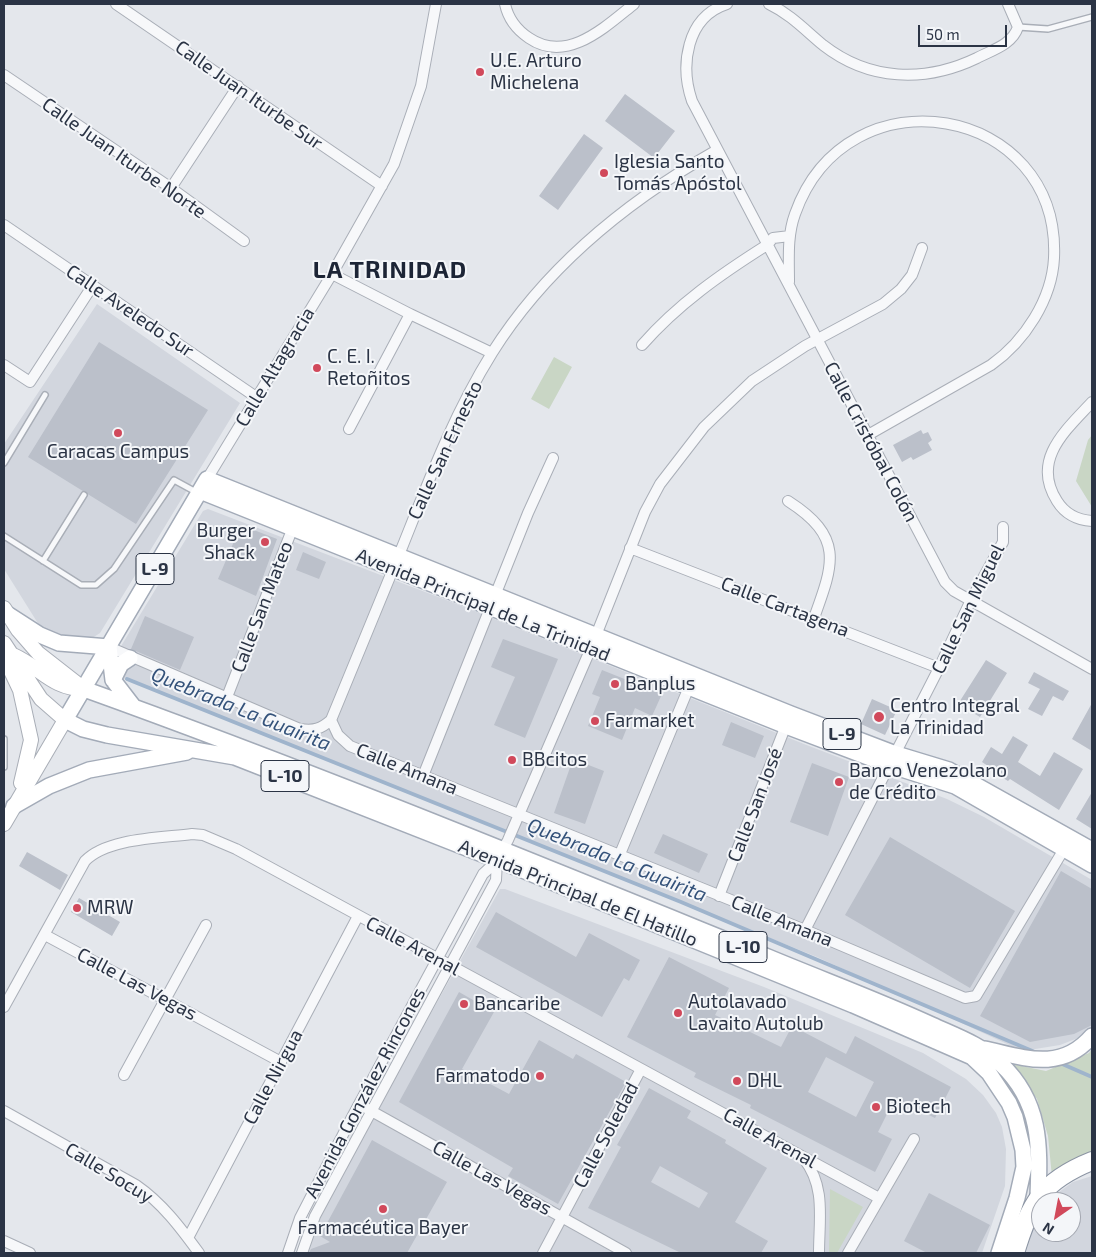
<!DOCTYPE html>
<html>
<head>
<meta charset="utf-8">
<style>
  body { margin:0 }
  #map { position:relative; width:1096px; height:1257px; overflow:hidden; background:#e4e7ec; font-family:"Exo 2",sans-serif }
  canvas { display:block }
  .frame { position:absolute; inset:0; border:5px solid #2b3445; pointer-events:none }
  .north { position:absolute; left:1031px; top:1192px; width:50px; height:50px; box-sizing:border-box; background:#f4f6f9; border:1px solid #a4a8b1; border-radius:50%; rotate:213deg; font-size:14px; font-weight:700; line-height:20px; text-align:center; color:#2b3445 }
  .north::after { content:''; display:block; margin:auto; width:18px; height:22px; background:#d1495b; clip-path:polygon(50% 0,100% 100%,50% 72%,0 100%) }
  .scale { position:absolute; left:918px; top:25px; width:89px; height:22px; box-sizing:border-box; border:2px solid #2b3445; border-top:0; padding-left:6px; font-size:15px; line-height:18px; white-space:nowrap; color:#2b3445; -webkit-text-stroke:4px #f4f6f9; paint-order:stroke }
</style>
</head>
<body>
<div id="map">
<canvas width="1096" height="1257"></canvas>
<div class="frame"></div>
<div class="north">N</div>
<div class="scale">50 m</div>
</div>
<script>
const ctx = document.querySelector('canvas').getContext('2d');
ctx.lineJoin = 'round';
function paint(path, color) { ctx.fillStyle = color; ctx.fill(path, 'evenodd'); }
function trace(path, color, width, dash) { ctx.strokeStyle = color; ctx.lineWidth = width; ctx.lineCap = dash ? 'butt' : 'round'; ctx.setLineDash(dash || []); ctx.stroke(path); }
function write(font, color, halo, rows, align = 'center') {
  ctx.font = font + ' "Exo 2",sans-serif'; ctx.lineWidth = 4; ctx.setLineDash([]); ctx.textBaseline = 'middle'; ctx.strokeStyle = halo; ctx.fillStyle = color; for (const [text, x, y, turn = 0] of rows) {
    ctx.save(); ctx.translate(x, y); ctx.rotate((+turn || 0) * Math.PI / 180); ctx.textAlign = isNaN(turn) ? turn : align; if (halo) ctx.strokeText(text, 0, 0); ctx.fillText(text, 0, 0); ctx.restore();
  }
}
paint(new Path2D(`
  M97,304L240,403L100,633L89,640L65,639L39,625L4,569V444Z
  M208,509L467,608L804,744L947,799L984,817L1092,880V1028L1078,1038L1060,1045L1029,1050L1018,1049L817,957L115,675L109,666L203,511Z
  M500,889H505L764,987L923,1053L966,1079L983,1095L996,1113L1002,1127L1006,1149L1005,1186L982,1253H307L311,1237L329,1197Z
  M1092,1176V1253H1017L1041,1206V1232H1071V1202H1045L1073,1182Z`), '#d2d6de');
paint(new Path2D(`
  M554,357L572,367L549,409L531,399Z
  M1092,435V507L1076,481L1088,440Z
  M1092,1049V1154L1052,1177L1048,1136L1037,1099L1011,1064L1046,1071L1089,1053Z
  M830,1189L863,1207L837,1253H829Z`), '#c9d6c5');
trace(new Path2D(`
  M127,679L681,902L1037,1053
  M1060,1063L1092,1077`), '#9fb4cc', 4);
paint(new Path2D(`
  M625,94L675,131L654,158L605,121Z
  M584,134L603,148L558,210L539,196Z
  M99,342L208,410L136,524L28,457Z
  M921,430L923,434L928,432L932,440L928,443L932,450L913,460L911,457L902,462L893,445Z
  M241,525L277,539L256,596L218,579Z
  M303,552L326,562L319,579L296,570Z
  M145,616L194,637L180,670L131,649Z
  M503,639L558,659L525,738L494,725L515,677L491,667Z
  M986,660L1007,673L980,717L958,704Z
  M602,670L662,694L652,716L635,708L622,740L588,726L600,697L592,694Z
  M1034,672L1069,691L1063,701L1053,696L1042,716L1028,709L1040,689L1028,683Z
  M872,699L897,710L885,735L861,724Z
  M1092,703V751L1072,739Z
  M731,722L764,736L755,758L722,745Z
  M1013,736L1028,745L1018,762L1040,776L1054,752L1083,769L1059,810L1010,779L1008,781L990,770L991,768L982,762L991,747L1002,754Z
  M573,759L604,771L585,824L554,813Z
  M812,763L849,777L828,836L790,822Z
  M1092,792V829L1076,819Z
  M663,834L708,854L699,873L654,853Z
  M890,837L1015,911L970,988L845,915Z
  M27,852L68,875L60,890L19,866Z
  M1061,871L1092,889V1025L1074,1034L1030,1042L980,1016Z
  M79,898L120,922L112,936L71,912Z
  M496,912L576,957L589,933L640,960L629,981L624,978L602,1017L476,947Z
  M669,957L729,988L715,1015L781,1047L792,1026L846,1054L855,1036L951,1087L935,1118L895,1098L878,1132L892,1139L875,1172L750,1108L751,1105L694,1077L696,1073L627,1037ZM826,1057L874,1082L856,1117L808,1092Z
  M459,992L494,1012L462,1069L509,1094L539,1040L573,1059L576,1054L626,1082L558,1204L508,1176L513,1168L399,1102Z
  M649,1088L691,1111L687,1118L726,1140L725,1143L767,1168L735,1222L768,1241L761,1253H681L588,1208L621,1147L617,1145ZM660,1166L708,1193L699,1208L651,1182Z
  M372,1140L447,1182L407,1253H309L311,1249L330,1242L320,1236Z
  M929,1193L990,1225L976,1253H927L904,1241Z`), '#bbc0ca');
const lane = new Path2D(`
  M1018,27L1048,29L1092,17
  M4,463L45,395
  M4,536L81,585H96L114,569L174,480L196,492
  M43,561L84,495
  M4,739V767`);
const street = new Path2D(`
  M116,4L382,186
  M505,4C508,18 517,30 529,38C567,64 605,27 634,4
  M727,4C686,17 680,66 692,101L945,582L954,591L1092,669
  M769,4C790,14 805,30 823,45C869,81 925,83 977,58C992,50 1012,45 1018,27L1008,4
  M4,75L171,188L244,241
  M171,188L238,86
  M4,225L256,397
  M332,274L410,314L492,353
  M789,282C789,259 787,236 795,214C847,67 1061,105 1054,258C1052,299 1025,341 991,365L868,435
  M642,345C678,304 721,274 767,245L773,238L790,236
  M4,365L30,382L93,285
  M1092,402C1065,431 1031,460 1057,501C1065,514 1077,520 1092,521
  M349,429L410,314
  M207,479L332,274L394,164L421,86L436,4
  M788,501C844,537 834,563 814,618
  M630,548L939,668
  M109,647L300,729C314,731 321,729 331,720C355,662 379,604 403,545C429,480 454,414 492,353C546,267 629,200 717,150
  M227,697L295,522
  M331,720L338,735L350,746L805,930L965,998L976,996L1064,849
  M423,776L528,513L553,458
  M620,854L691,682
  M719,896L788,720
  M805,930L939,668L971,600L1003,542V527
  M45,935L281,1062
  M4,1007L85,861C107,838 161,838 192,834L203,835L236,849L879,1198
  M124,1075L206,925
  M366,1108L626,1253
  M4,1111L136,1185C162,1203 180,1227 199,1253
  M804,1159C826,1187 819,1219 819,1253
  M188,1238L358,916
  M4,1241L30,1253
  M288,1253L300,1218L351,1119L483,874L497,861L508,840L591,648L645,512L660,484L704,427L752,381L805,346L883,304L901,289L912,275L922,248
  M302,1253L315,1216L496,880L497,861
  M543,1253L641,1069
  M848,1253L914,1139`);
const secondary = new Path2D(`
  M4,608L18,630L38,653L84,689
  M4,643L41,699L65,720L4,824
  M13,655C40,667 52,689 84,689
  M10,661V669L20,690L31,740L21,783`);
const primary = new Path2D(`
  M200,491L786,726L889,765L955,786L1092,865
  M9,615L40,635L59,643L109,647
  M109,647L113,680L133,706
  M113,680L121,664L130,658
  M84,689C315,772 541,865 768,957C823,980 878,1000 932,1025C956,1036 982,1045 1001,1064C1041,1102 1040,1145 1038,1196
  M14,806L49,786L89,770L187,752
  M985,1049C1025,1058 1061,1072 1092,1036
  M999,1253L1017,1198L1024,1167L1023,1150L1015,1117L1009,1103L989,1073L972,1057L853,1005L515,867L235,757L107,735L83,729L65,720L207,479L791,714L893,753L949,770L1092,850`);
const highway = new Path2D(`
  M1015,1253C1030,1203 1042,1181 1092,1161`);
trace(lane, '#a9aeb7', 8);
trace(street, '#a9aeb7', 12);
trace(secondary, '#a9aeb7', 16);
trace(primary, '#a3abb8', 18);
trace(highway, '#8b94a3', 20);
trace(lane, '#f7f8fa', 5);
trace(street, '#f7f8fa', 10);
trace(secondary, '#fff', 14);
trace(primary, '#fff', 15);
trace(highway, '#fff', 18);
for (const [x, y, r, color] of [
  [480,72,5,"#d1495b"],
  [604,173,5,"#d1495b"],
  [317,368,5,"#d1495b"],
  [118,433,5,"#d1495b"],
  [265,542,5,"#d1495b"],
  [615,684,5,"#d1495b"],
  [879,717,6,"#d1495b"],
  [595,721,5,"#d1495b"],
  [512,760,5,"#d1495b"],
  [839,782,5,"#d1495b"],
  [77,908,5,"#d1495b"],
  [464,1004,5,"#d1495b"],
  [678,1013,5,"#d1495b"],
  [540,1076,5,"#d1495b"],
  [737,1081,5,"#d1495b"],
  [876,1107,5,"#d1495b"],
  [383,1209,5,"#d1495b"]
]) { const dot = new Path2D(); dot.arc(x, y, r, 0, 2 * Math.PI); ctx.fillStyle = color; ctx.fill(dot); trace(dot, '#f4f6f9', 2); }
for (const [x, y, w] of [
  [155,569,38],
  [842,734,38],
  [285,776,48],
  [743,947,48]
]) { const box = new Path2D(); box.roundRect(x - w / 2, y - 15.5, w, 31, 4); ctx.fillStyle = '#f4f6f9'; ctx.fill(box); trace(box, '#2b3445', 1); }
write('bold 18px', '#2b3445', null, [
  ["L-9",155,569],
  ["L-9",842,734],
  ["L-10",285,776],
  ["L-10",743,947]
]);
write('19px', '#2b3445', '#f4f6f9', [
  ["U.E. Arturo",490,61],
  ["Michelena",490,83],
  ["Iglesia Santo",614,162],
  ["Tomás Apóstol",614,184],
  ["C. E. I.",327,357],
  ["Retoñitos",327,379],
  ["Caracas Campus",118,452,"center"],
  ["Burger",255,531,"right"],
  ["Shack",255,553,"right"],
  ["Banplus",625,684],
  ["Centro Integral",890,706],
  ["La Trinidad",890,728],
  ["Farmarket",605,721],
  ["BBcitos",522,760],
  ["Banco Venezolano",849,771],
  ["de Crédito",849,793],
  ["MRW",87,908],
  ["Autolavado",688,1002],
  ["Lavaito Autolub",688,1024],
  ["Bancaribe",474,1004],
  ["Farmatodo",530,1076,"right"],
  ["DHL",747,1081],
  ["Biotech",886,1107],
  ["Farmacéutica Bayer",383,1228,"center"]
], 'left');
write('19px', '#2b3445', '#f4f6f9', [
  ["Calle Juan Iturbe Sur",249,95,35],
  ["Calle Juan Iturbe Norte",124,158,35],
  ["Calle Aveledo Sur",130,311,34],
  ["Calle Altagracia",275,367,-59],
  ["Calle Cristóbal Colón",871,442,62],
  ["Calle San Ernesto",445,450,-65],
  ["Avenida Principal de La Trinidad",483,605,22],
  ["Calle San Mateo",262,607,-69],
  ["Calle Cartagena",785,607,21],
  ["Calle San Miguel",968,609,-64],
  ["Calle Amana",407,769,22],
  ["Calle San José",755,805,-69],
  ["Avenida Principal de El Hatillo",578,893,22],
  ["Calle Amana",782,921,22],
  ["Calle Arenal",413,946,28],
  ["Calle Las Vegas",137,984,28],
  ["Calle Nirgua",273,1077,-62],
  ["Avenida González Rincones",365,1093,-62],
  ["Calle Soledad",606,1135,-62],
  ["Calle Arenal",770,1138,29],
  ["Calle Socuy",109,1173,31],
  ["Calle Las Vegas",492,1178,29]
]);
write('italic 20px', '#34527a', '#f4f6f9', [
  ["Quebrada La Guairita",241,709,22],
  ["Quebrada La Guairita",617,860,22]
]);
ctx.letterSpacing = '1px';
write('bold 24px', '#1d2536', '#f4f6f9', [
  ["LA TRINIDAD",390,270]
]);
ctx.letterSpacing = '0px';
</script>
</body>
</html>
